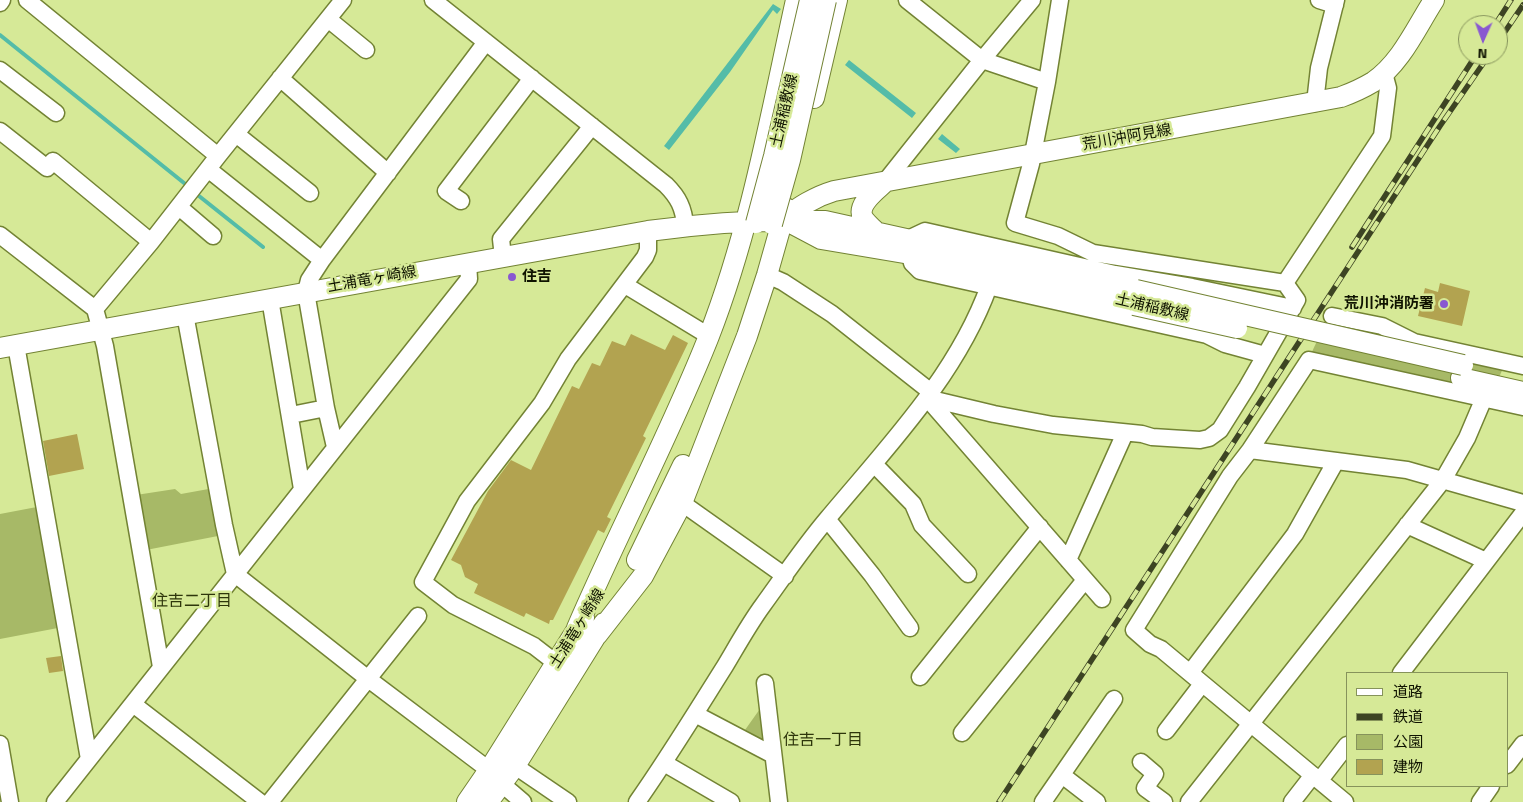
<!DOCTYPE html>
<html>
<head>
<meta charset="utf-8">
<style>
  body { margin:0 }
  #map { position:relative; width:1523px; height:802px; overflow:hidden; background:#d6e997; font-family:"Titillium Web","Noto Sans JP",sans-serif }
  canvas { display:block }
  .legend { position:absolute; left:1346px; top:672px; width:162px; height:115px; box-sizing:border-box; background:#d6e997; border:1px solid #86935b; margin:0; padding:6px 9px; list-style:none; font-size:15px; color:#0f1300 }
  .legend li { display:flex; align-items:center; gap:10px; height:25px }
  .legend b { width:25px; border:1px solid #86935b }
  .north { position:absolute; left:1458px; top:15px; width:50px; height:50px; box-sizing:border-box; background:#d6e997; border:1px solid #86935b; border-radius:50%; rotate:182deg; font-size:14px; font-weight:700; line-height:20px; text-align:center; color:#0f1300 }
  .north::after { content:''; display:block; margin:auto; width:18px; height:22px; background:#8958d1; clip-path:polygon(50% 0,100% 100%,50% 72%,0 100%) }
</style>
</head>
<body>
<div id="map">
<canvas width="1523" height="802"></canvas>
<ul class="legend">
<li><b style="height:6px;background:#fff"></b>道路</li>
<li><b style="height:6px;background:#3d4423"></b>鉄道</li>
<li><b style="height:14px;background:#a7b967"></b>公園</li>
<li><b style="height:14px;background:#b2a350"></b>建物</li>
</ul>
<div class="north">N</div>
</div>
<script>
const ctx = document.querySelector('canvas').getContext('2d');
ctx.lineJoin = 'round';
function paint(path, color) { ctx.fillStyle = color; ctx.fill(path, 'evenodd'); }
function trace(path, color, width, dash) { ctx.strokeStyle = color; ctx.lineWidth = width; ctx.lineCap = dash ? 'butt' : 'round'; ctx.setLineDash(dash || []); ctx.stroke(path); }
function write(font, color, halo, rows, align = 'center') {
  ctx.font = font + ' "Titillium Web","Noto Sans JP",sans-serif'; ctx.lineWidth = 5; ctx.setLineDash([]); ctx.textBaseline = 'middle'; ctx.strokeStyle = halo; ctx.fillStyle = color; for (const [text, x, y, turn = 0] of rows) {
    ctx.save(); ctx.translate(x, y); ctx.rotate((+turn || 0) * Math.PI / 180); ctx.textAlign = isNaN(turn) ? turn : align; if (halo) ctx.strokeText(text, 0, 0); ctx.fillText(text, 0, 0); ctx.restore();
  }
}
paint(new Path2D(`
  M1325,324L1505,364L1491,395L1310,356Z
  M214,488L223,535L146,550L136,495L175,489L181,494Z
  M42,506L63,627L0,639V514Z
  M767,699L773,755L740,737Z`), '#a7b967');
paint(new Path2D(`
  M773,4L781,9L777,14L773,10L730,72L669,150L664,146Z
  M849,60L916,113L912,118L845,65Z
  M942,134L960,149L956,153L938,139Z`), '#54bca8');
trace(new Path2D(`
  M0,35L189,187
  M194,192L263,247`), '#54bca8', 4);
paint(new Path2D(`
  M1440,283L1470,291L1462,326L1418,316L1425,288L1438,292Z
  M631,334L665,350L673,335L688,343L643,436L646,438L607,517L611,519L604,533L598,530L553,620H550L549,624L526,613L524,617L474,593L478,584L465,577L461,565L451,560L488,491L511,460L531,470L572,386L579,389L592,363L600,366L612,341L625,346Z
  M77,434L84,469L49,476L43,441Z
  M61,656L63,671L49,673L46,658Z`), '#b2a350');
const minor = new Path2D(`
  M27,0L218,156
  M433,0L666,185C678,197 684,208 685,226
  M907,0L982,60L1047,82
  M1319,0L1335,5
  M0,3L2,0
  M328,19L366,50
  M0,70L56,113
  M280,78L388,173
  M1315,103L1319,68L1336,0
  M0,131L47,168L53,161L151,242
  M236,134L310,193
  M208,169L322,260
  M885,182L982,60L1032,0
  M461,201L446,191L532,78
  M179,207L213,236
  M0,235L95,309
  M908,239L925,231L1115,274L1192,287L1293,308
  M910,254L912,263L920,271L1207,335L1225,344L1265,355
  M503,257L501,239L592,126
  M767,275L783,282L832,314L931,392
  M1285,283L1382,136L1388,88L1384,73
  M625,285L709,336
  M270,299L302,489
  M185,314L224,525L235,574L367,678L489,770L502,784L523,802
  M1332,316L1382,326L1414,342L1523,366
  M16,345L89,759
  M927,398L994,414L1053,425L1142,434L1152,437L1200,440L1209,438L1220,430L1247,387L1297,300L1285,283L1093,253L1058,236L1015,223L1031,164L1047,82L1060,0
  M927,398L1102,599
  M291,415L326,408
  M335,447L326,408L306,292L309,280L322,260L486,42
  M1250,450L1407,470L1523,503
  M874,464L913,504L922,525L968,574
  M682,503L785,576
  M827,519L872,575L910,628
  M1407,525L1486,561
  M1068,560L1125,433
  M556,663L534,646L453,605L423,582L467,501L542,403L568,359L645,257L648,250V231
  M161,667L105,346L95,309L151,242L218,156L343,0
  M1190,673L1295,534L1336,461
  M1401,673L1523,513
  M920,677L1040,527
  M765,683L779,802
  M133,704L260,802
  M695,714L773,755
  M1166,731L1202,684
  M962,733L1085,580
  M0,744L10,802
  M1141,762L1155,774L1145,788L1164,802
  M664,763L731,802
  M1507,765L1523,744
  M515,766L568,802
  M1062,775L1097,802
  M1320,780L1347,745
  M55,802L469,279L468,263
  M270,802L418,616
  M637,802C668,758 696,712 725,666C737,646 749,624 763,605C784,576 805,545 828,518C888,446 957,375 989,286
  M1043,802L1114,699
  M1189,802L1443,480L1467,438L1484,398
  M1292,802L1313,775
  M1345,802L1161,649L1150,644L1134,630L1230,476L1250,450L1309,360L1523,407
  M1480,802L1491,786`);
const major = new Path2D(`
  M814,98L837,0
  M783,219C799,207 814,197 834,191L1341,97C1352,93 1363,88 1373,82C1401,63 1416,28 1434,0
  M787,221L821,239L910,254L1134,305
  M875,231C871,227 866,223 863,218C856,204 877,190 885,182
  M0,348L648,231C707,223 765,219 825,221L1136,290
  M1461,378L1523,392
  M637,560L683,465
  M577,628C619,530 670,435 709,336C751,228 771,113 796,0
  M597,635L643,576L682,503L747,336L767,275L786,208
  M467,802L489,770L584,618
  M488,802L515,766L604,623`);
trace(minor, '#738334', 19);
trace(major, '#738334', 22);
trace(minor, '#fff', 16);
trace(major, '#fff', 20);
const rail = new Path2D(`
  M1495,25L1511,0
  M1498,42L1523,5
  M1352,247L1476,55
  M999,802L1440,126L1489,55`);
trace(rail, '#3d4423', 5.5);
trace(rail, '#d6e997', 4, [11]);
const majorBridge = new Path2D(`
  M756,223L774,156L810,0
  M772,224L790,160L826,0
  M1136,290L1463,365
  M1134,305L1237,328`);
trace(majorBridge, '#738334', 22, []);
trace(majorBridge, '#fff', 20);
for (const [x, y, r, color] of [
  [512,277,5,"#8958d1"],
  [1444,304,5,"#8958d1"]
]) { const dot = new Path2D(); dot.arc(x, y, r, 0, 2 * Math.PI); ctx.fillStyle = color; ctx.fill(dot); trace(dot, '#d6e997', 2); }
write('15px', '#0f1300', '#d6e997', [
  ["土浦稲敷線",785,111,-77],
  ["荒川沖阿見線",1127,138,-10],
  ["土浦竜ヶ崎線",372,280,-10],
  ["土浦稲敷線",1152,308,13],
  ["土浦竜ヶ崎線",578,629,-58]
]);
write('bold 15px', '#0f1300', '#d6e997', [
  ["住吉",522,277],
  ["荒川沖消防署",1434,304,"right"]
], 'left');
write('16px', '#2e360b', '#d6e997', [
  ["住吉二丁目",192,602],
  ["住吉一丁目",823,741]
]);
</script>
</body>
</html>
